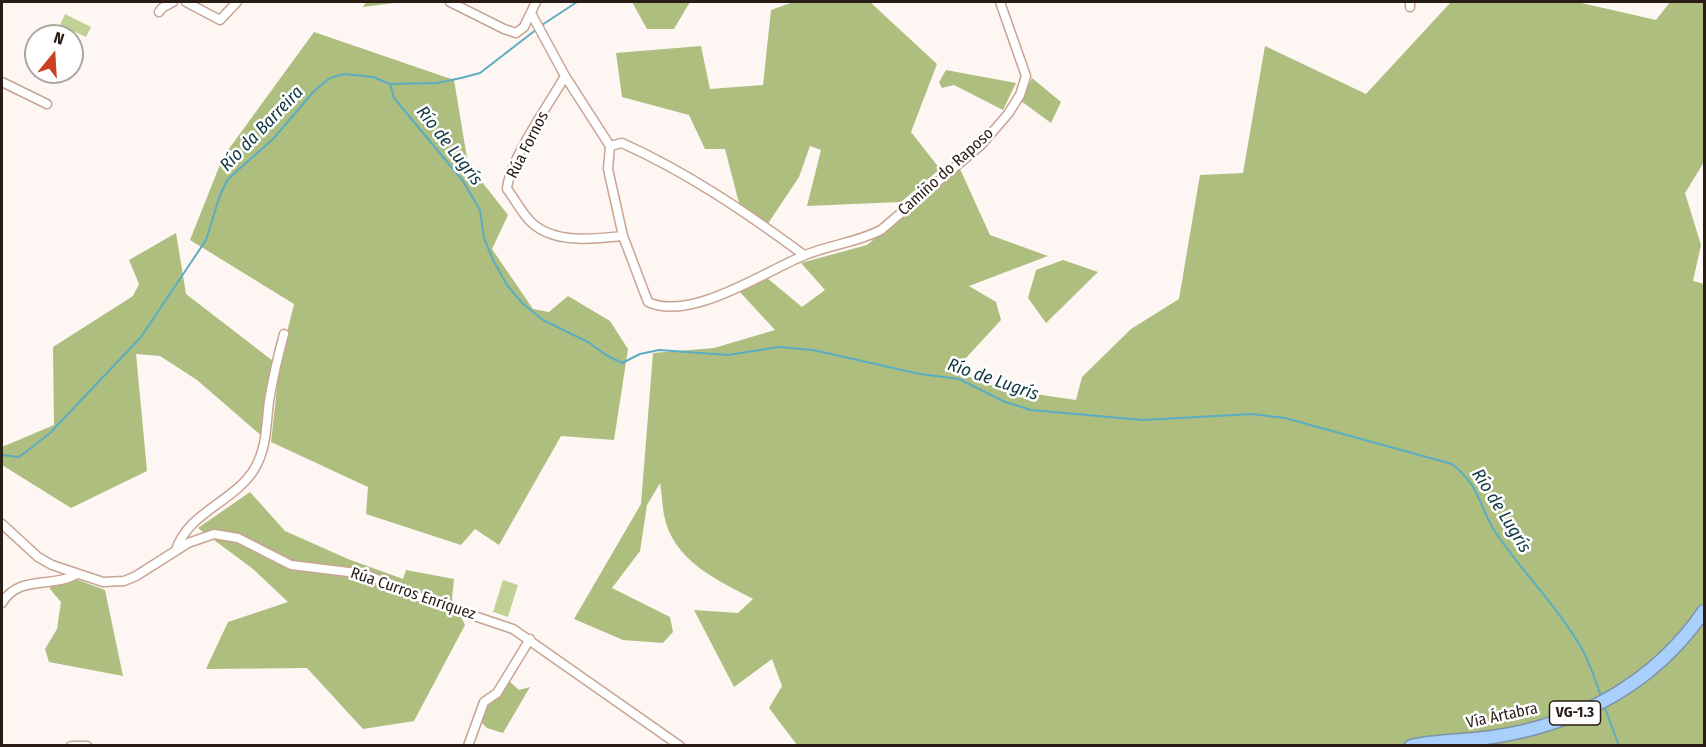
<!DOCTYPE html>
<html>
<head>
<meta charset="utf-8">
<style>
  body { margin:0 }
  #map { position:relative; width:1706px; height:747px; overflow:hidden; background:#fef6f2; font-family:"Fira Sans Condensed",sans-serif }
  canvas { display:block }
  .frame { position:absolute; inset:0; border:3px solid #2a1d16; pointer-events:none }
  .north { position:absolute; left:24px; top:24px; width:60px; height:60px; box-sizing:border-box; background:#fff; border:2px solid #aaa5a2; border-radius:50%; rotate:18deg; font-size:16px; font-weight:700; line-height:24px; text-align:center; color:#2a1d16 }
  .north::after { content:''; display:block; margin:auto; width:21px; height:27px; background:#cb411f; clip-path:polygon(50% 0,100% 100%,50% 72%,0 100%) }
</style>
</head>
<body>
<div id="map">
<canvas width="1706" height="747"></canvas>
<div class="frame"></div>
<div class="north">N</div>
</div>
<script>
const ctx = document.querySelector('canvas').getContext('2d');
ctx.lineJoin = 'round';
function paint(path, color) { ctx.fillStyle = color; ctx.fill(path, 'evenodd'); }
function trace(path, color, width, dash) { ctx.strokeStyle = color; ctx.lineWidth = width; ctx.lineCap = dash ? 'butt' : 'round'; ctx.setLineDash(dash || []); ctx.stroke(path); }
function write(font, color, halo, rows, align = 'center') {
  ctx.font = font + ' "Fira Sans Condensed",sans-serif'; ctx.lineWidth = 5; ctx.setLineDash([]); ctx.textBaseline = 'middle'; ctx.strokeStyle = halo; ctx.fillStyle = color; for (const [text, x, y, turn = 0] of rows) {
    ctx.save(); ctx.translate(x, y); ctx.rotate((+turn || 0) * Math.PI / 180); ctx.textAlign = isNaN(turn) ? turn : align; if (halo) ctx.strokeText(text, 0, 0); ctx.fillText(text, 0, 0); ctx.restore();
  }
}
paint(new Path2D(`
  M65,14L91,27L86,37L60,25Z
  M503,580L518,585L508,617L493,612Z`), '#c1d195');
paint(new Path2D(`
  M366,2H402L363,7Z
  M632,2H690L674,29H647Z
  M793,2H870L937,64L911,132L940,169L901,202L807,206L821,150L810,146L799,177L767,225L739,203L725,149H705L689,115L622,97L616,53L701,46L710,89L763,85L771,10Z
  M1451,2H1577L1656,20L1670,2H1704V162L1685,193L1701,245L1693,281L1704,284V745H797L769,708L782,686L772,659L734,687L694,610L738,613L753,599C716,579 673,561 664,515C662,504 662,493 660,483L647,505L640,551L612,588L670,617L673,632L663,643L623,640L574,619L641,504L653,353L714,348L775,330L739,291L767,278L802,307L825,290L801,263L867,245L960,169L990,235L1048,256L969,286L996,302L1001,320L954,371L1001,389L1076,400L1082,377L1131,329L1179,299L1200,175L1243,173L1265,46L1366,94Z
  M314,32L454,80L468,164L508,215L492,249L533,309L549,312L568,296L610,321L628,349L614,440L561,436L499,545L475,529L461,545L366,514L368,487L271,442L280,361L294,304L190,240L223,157Z
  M946,70L1016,83L1003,110L954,85L942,88L939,82Z
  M1032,78L1061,102L1051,123L1021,101Z
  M176,233L186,294L273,361L264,438L197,380L160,356L136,354L147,471L71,508L2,465V447L54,425L53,347L133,296L139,284L129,260Z
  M1063,260L1098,272L1046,323L1028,298L1036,270Z
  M250,492L285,531L348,559L403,579L406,570L454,579L452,599L465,625L414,721L363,729L307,668L206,669L228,622L288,602L253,569L198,528Z
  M78,580L105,590L123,676L49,662L45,649L57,629L61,602L50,589L51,584Z
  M509,681L519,690L530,687L503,733L487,728L480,721L486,704Z`), '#adbe7f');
trace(new Path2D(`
  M542,25L577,2
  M390,84L394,98L463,181L480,210L484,238L493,260L507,285L522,303L543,320L588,342L606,355L622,363L640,354L659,350L728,355L779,347L813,350L920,374L959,379L1005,402L1031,410L1143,420L1252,414L1285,418L1452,464C1482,488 1478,506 1496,533C1523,573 1558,607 1582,649C1590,663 1595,680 1601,696
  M2,455L19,457L49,434L141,337L206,240L220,195L228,179L274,138L314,91L330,78L344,74L373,77L390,84L437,83L461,78L480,73L537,29
  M1605,708L1619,746`), '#5aadc3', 2);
const minor = new Path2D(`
  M186,2L220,20L237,2
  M450,2L504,29L516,33L524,27L536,2
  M1410,7V2
  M159,12L162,8L173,2
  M532,15L565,76L610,146L608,169L623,236L648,302C690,322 764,272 803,256C828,245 856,243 881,230L982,144L1008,114L1020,95L1026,76L1000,2
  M565,76C549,105 510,158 507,189C515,199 522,214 532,223C555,244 594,239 623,236
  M2,82L47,104
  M610,146L622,143C687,172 747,213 804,255
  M2,524L38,557L52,565L103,582L124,581L136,576L188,543L214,534L238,538L291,565L365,574L421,598L513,629L680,746
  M176,550C188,512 236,501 255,468C267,447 266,425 269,401C273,378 278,356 284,334
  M2,603C18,575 51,588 75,575
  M71,746H87
  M468,746L484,702L497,693L530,639`);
const highway = new Path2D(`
  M1411,746C1438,740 1466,741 1493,737C1579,724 1655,683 1704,611`);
trace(minor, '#c8a493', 11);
trace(highway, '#7d91ab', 15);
trace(minor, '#fff', 8);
trace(highway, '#a9d0fb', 12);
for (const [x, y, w] of [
  [1575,713,51]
]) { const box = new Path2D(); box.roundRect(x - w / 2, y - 12, w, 24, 4.5); ctx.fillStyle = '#fff'; ctx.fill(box); trace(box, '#2a1d16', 1.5); }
write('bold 15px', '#2a1d16', null, [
  ["VG-1.3",1575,713]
]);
write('16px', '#2a1d16', '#fff', [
  ["Rúa Fornos",528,145,-63],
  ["Camiño do Raposo",946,172,-42],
  ["Rúa Curros Enríquez",413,594,19],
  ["Vía Ártabra",1502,716,-12]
]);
write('italic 18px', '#113842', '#fff', [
  ["Río da Barreira",262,129,-46],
  ["Río de Lugrís",449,146,52],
  ["Río de Lugrís",993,380,19],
  ["Río de Lugrís",1501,511,58]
]);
</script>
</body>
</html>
